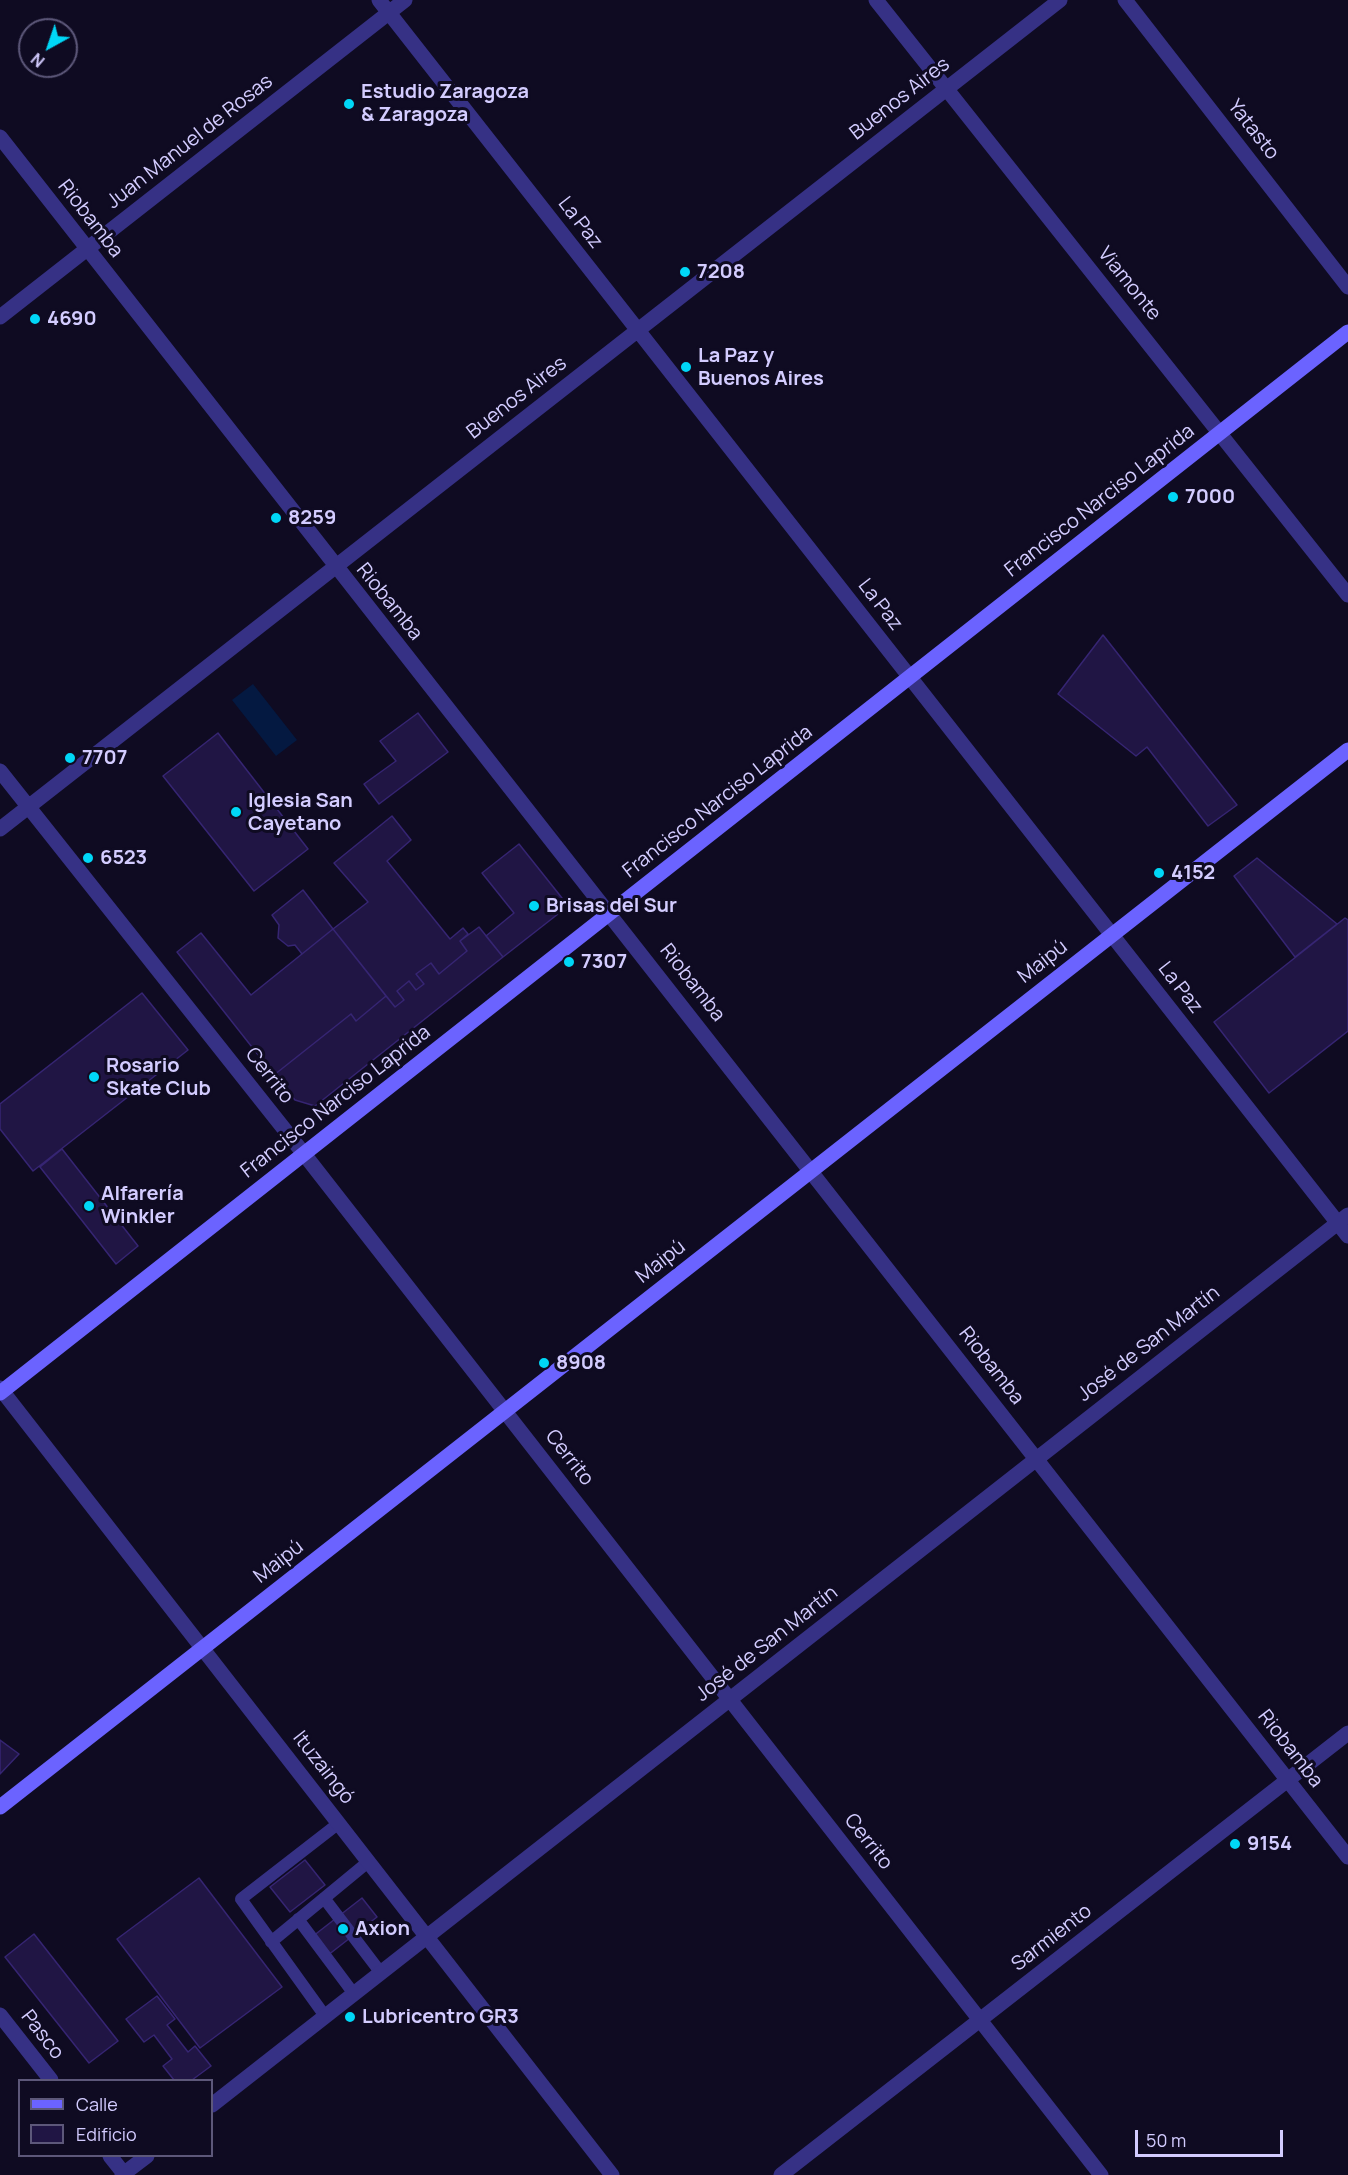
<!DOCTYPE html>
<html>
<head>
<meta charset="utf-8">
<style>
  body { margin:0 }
  #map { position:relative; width:1348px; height:2175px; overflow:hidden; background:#0f0b22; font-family:Manrope,sans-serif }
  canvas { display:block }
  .legend { position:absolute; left:18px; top:2079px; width:195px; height:78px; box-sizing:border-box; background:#0f0b22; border:2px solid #5d587a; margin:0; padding:8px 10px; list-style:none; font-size:18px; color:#d3ccff }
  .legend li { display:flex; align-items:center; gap:12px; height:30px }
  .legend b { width:30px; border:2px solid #5d587a }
  .north { position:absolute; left:18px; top:18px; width:60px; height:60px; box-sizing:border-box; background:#0f0b22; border:2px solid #5d587a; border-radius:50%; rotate:220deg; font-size:16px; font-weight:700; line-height:24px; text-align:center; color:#d3ccff }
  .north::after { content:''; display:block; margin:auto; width:21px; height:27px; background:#00d7f7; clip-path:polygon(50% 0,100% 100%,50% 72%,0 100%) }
  .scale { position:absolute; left:1135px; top:2130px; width:148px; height:27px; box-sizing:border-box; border:3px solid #d3ccff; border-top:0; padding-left:8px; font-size:18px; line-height:21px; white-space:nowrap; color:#d3ccff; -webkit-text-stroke:4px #0f0b22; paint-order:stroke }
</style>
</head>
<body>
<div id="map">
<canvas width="1348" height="2175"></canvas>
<ul class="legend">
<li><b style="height:8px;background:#6b63ff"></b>Calle</li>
<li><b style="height:16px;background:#201544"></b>Edificio</li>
</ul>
<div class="north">N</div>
<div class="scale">50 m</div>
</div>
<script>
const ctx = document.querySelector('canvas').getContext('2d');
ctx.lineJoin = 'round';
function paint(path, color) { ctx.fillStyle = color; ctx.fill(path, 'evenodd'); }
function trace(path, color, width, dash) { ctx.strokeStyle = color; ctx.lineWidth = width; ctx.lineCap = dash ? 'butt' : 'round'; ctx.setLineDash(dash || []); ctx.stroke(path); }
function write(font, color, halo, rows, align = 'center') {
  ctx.font = font + ' Manrope,sans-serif'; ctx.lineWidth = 6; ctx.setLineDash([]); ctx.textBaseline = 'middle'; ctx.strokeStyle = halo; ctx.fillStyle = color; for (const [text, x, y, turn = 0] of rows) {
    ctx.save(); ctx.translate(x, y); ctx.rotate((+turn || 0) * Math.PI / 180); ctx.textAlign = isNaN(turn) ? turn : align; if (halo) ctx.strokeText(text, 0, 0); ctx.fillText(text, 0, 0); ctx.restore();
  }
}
paint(new Path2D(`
  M253,684L297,740L276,756L232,700Z`), '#041941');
const building = new Path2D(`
  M1103,635L1237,805L1208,826L1147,747L1136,756L1058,694Z
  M418,713L448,752L379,804L364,784L396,761L380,741Z
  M218,733L308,849L254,891L163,776Z
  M392,816L411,840L387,861L450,939L463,928L468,934L460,941L467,951L439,974L431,963L416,974L424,984L416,990L409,981L397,991L404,1000L395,1007L333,929L368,902L334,863Z
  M519,844L562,898L558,914L503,957L486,936L514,913L482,873Z
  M1257,858L1337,924L1295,957L1234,876Z
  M303,890L333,929L302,954L295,945L288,946L278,938L279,925L272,915Z
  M1345,918L1348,920V1031L1269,1093L1214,1022Z
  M479,927L503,957L315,1106L295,1100L274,1075L351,1014L356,1021L386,996L395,1007L404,1000L397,991L409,981L416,990L424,984L416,974L431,963L439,974L467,951L460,941Z
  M333,929L386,996L356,1021L351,1014L274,1075L177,952L201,933L251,995Z
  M142,993L188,1050L33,1171L0,1129V1104Z
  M62,1149L138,1246L116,1264L40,1167Z
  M0,1740L19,1754L0,1774Z
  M305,1860L325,1885L290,1912L270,1887Z
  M199,1878L282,1987L200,2048L117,1939Z
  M362,1898L377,1917L323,1959L308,1940Z
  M34,1934L118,2041L89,2063L5,1957Z
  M157,1996L175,2019L167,2025L188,2052L195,2046L211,2066L192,2080H174L163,2066L172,2059L154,2035L144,2042L126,2019Z`);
paint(building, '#201544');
trace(building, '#362573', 1.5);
trace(new Path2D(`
  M324,1898L381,1973
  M298,1919L354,1994
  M271,1942L368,1862
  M325,2016L241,1899L339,1823`), '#363185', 12);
trace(new Path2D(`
  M379,0L1348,1236
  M876,0L1348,595
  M1125,0L1348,287
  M0,137L1348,1857
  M0,317L405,0
  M0,771L304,1154L1101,2175
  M0,829L1060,0
  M0,1388L612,2175
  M0,2015L51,2080
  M212,2105L1348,1215
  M110,2156L125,2175
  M122,2175L147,2156
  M781,2175L1348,1733`), '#363185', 15);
trace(new Path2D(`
  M0,1393L1348,332
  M0,1807L1348,750`), '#6b63ff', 15);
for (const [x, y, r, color] of [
  [349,104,6,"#00d7f7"],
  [685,272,6,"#00d7f7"],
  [35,319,6,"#00d7f7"],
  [686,367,6,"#00d7f7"],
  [1173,497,6,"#00d7f7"],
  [276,518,6,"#00d7f7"],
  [70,758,6,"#00d7f7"],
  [236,812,6,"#00d7f7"],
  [88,858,6,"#00d7f7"],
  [1159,873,6,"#00d7f7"],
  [534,906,6,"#00d7f7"],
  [569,962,6,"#00d7f7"],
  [94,1077,6,"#00d7f7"],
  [89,1206,6,"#00d7f7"],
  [544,1363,6,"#00d7f7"],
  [1235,1844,6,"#00d7f7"],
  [343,1929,6,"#00d7f7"],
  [350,2017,6,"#00d7f7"]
]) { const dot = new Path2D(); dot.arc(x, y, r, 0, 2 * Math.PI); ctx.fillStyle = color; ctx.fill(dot); trace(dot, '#0f0b22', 2); }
write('bold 20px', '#d3ccff', '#0f0b22', [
  ["Estudio Zaragoza",361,92],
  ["& Zaragoza",361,115],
  ["7208",697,272],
  ["4690",47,319],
  ["La Paz y",698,356],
  ["Buenos Aires",698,379],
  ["7000",1185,497],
  ["8259",288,518],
  ["7707",82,758],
  ["Iglesia San",248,801],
  ["Cayetano",248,824],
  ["6523",100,858],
  ["4152",1171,873],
  ["Brisas del Sur",546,906],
  ["7307",581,962],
  ["Rosario",106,1066],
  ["Skate Club",106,1089],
  ["Alfarería",101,1194],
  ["Winkler",101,1217],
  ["8908",556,1363],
  ["9154",1247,1844],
  ["Axion",355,1929],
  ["Lubricentro GR3",362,2017]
], 'left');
write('20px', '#d3ccff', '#0f0b22', [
  ["Buenos Aires",900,99,-38],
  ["Yatasto",1253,130,52],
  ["Juan Manuel de Rosas",190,142,-38],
  ["Riobamba",90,219,52],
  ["La Paz",580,223,52],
  ["Viamonte",1129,284,51],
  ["Buenos Aires",517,398,-38],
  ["Francisco Narciso Laprida",1100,501,-38],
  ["Riobamba",389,602,51],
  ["La Paz",880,605,52],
  ["Francisco Narciso Laprida",718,802,-38],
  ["Maipú",1043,962,-38],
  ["Riobamba",692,983,52],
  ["La Paz",1180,988,52],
  ["Cerrito",269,1076,52],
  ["Francisco Narciso Laprida",336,1102,-38],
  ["Maipú",661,1262,-38],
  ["José de San Martín",1149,1344,-38],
  ["Riobamba",991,1366,52],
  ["Cerrito",569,1458,52],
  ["Maipú",279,1562,-38],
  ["José de San Martín",767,1644,-38],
  ["Riobamba",1290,1749,52],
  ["Ituzaingó",323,1768,52],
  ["Cerrito",868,1842,52],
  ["Sarmiento",1052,1938,-38],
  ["Pasco",42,2035,52]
]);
</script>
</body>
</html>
